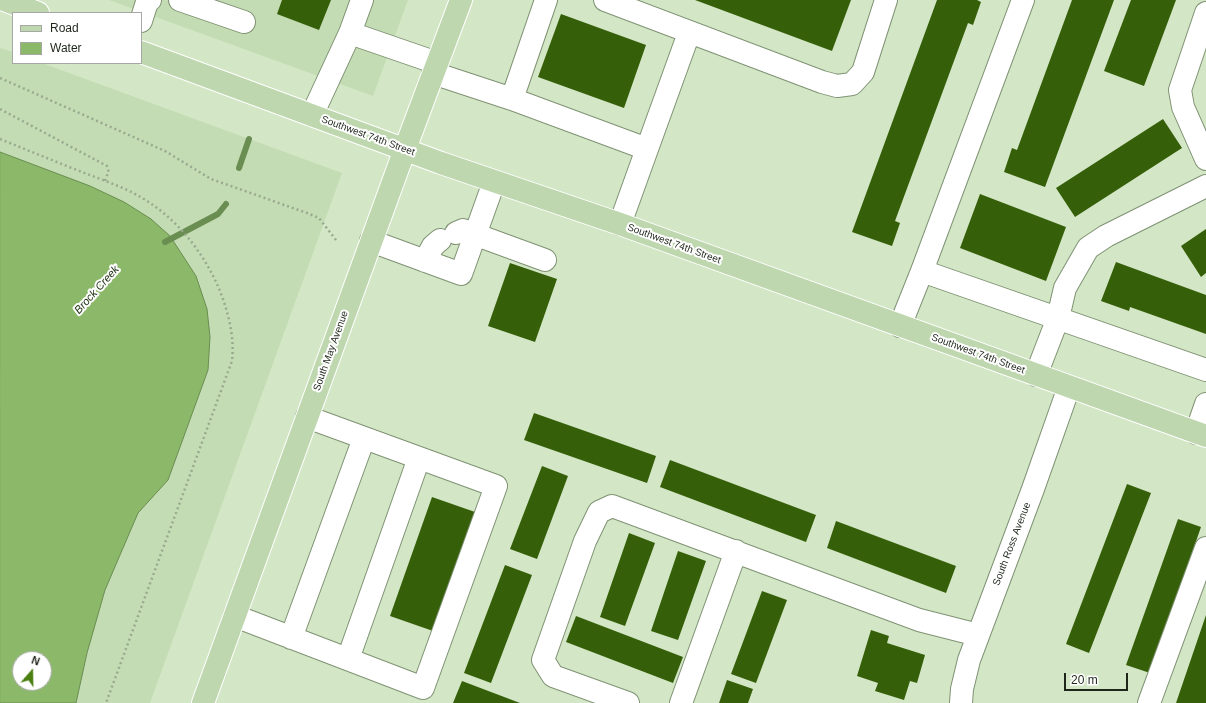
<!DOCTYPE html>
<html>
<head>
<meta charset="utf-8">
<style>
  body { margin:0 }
  #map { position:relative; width:1206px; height:703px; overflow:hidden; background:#d3e7c6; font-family:Helvetica,sans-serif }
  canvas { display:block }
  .legend { position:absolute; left:12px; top:12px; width:130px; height:52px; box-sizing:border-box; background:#fff; border:1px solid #a5a8a3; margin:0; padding:5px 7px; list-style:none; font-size:12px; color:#1e261a }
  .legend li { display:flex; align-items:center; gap:8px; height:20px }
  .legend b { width:20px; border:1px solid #a5a8a3 }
  .north { position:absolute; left:12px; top:651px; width:40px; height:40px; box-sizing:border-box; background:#fff; border:1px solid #a5a8a3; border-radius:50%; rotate:20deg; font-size:11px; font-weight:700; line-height:16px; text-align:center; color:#1e261a }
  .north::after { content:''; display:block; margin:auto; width:14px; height:18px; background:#4b7f12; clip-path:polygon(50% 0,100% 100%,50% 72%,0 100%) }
  .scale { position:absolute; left:1064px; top:673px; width:64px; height:18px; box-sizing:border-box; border:2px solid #1e261a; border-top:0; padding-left:5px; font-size:12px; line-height:14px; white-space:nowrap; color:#1e261a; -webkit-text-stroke:3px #fff; paint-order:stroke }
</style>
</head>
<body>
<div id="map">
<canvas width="1206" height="703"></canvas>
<ul class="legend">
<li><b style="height:5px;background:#bfd7af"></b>Road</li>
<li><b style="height:11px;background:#8bb969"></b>Water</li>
</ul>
<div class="north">N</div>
<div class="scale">20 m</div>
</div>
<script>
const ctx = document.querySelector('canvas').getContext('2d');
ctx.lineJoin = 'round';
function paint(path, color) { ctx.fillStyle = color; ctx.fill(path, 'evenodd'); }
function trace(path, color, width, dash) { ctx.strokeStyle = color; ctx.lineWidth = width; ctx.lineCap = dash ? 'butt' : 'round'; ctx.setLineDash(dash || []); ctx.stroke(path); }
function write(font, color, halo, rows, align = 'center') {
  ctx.font = font + ' Helvetica,sans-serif'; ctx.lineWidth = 4; ctx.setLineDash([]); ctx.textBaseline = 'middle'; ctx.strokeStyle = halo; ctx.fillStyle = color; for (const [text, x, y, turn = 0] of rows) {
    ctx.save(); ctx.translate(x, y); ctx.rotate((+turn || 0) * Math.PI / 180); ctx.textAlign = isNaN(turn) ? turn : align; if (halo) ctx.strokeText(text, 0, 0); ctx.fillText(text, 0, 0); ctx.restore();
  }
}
paint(new Path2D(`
  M109,0H408L373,96Z
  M0,48L13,52V63H42L342,173L150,703H0ZM20,659H44V683H20Z`), '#c4dcb4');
const water = new Path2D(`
  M0,152L90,186L124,202L151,219L170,236L196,276L207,309L210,337L208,370L168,480L138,513L105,590L87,653L76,703H0ZM20,659H44V683H20Z`);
paint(water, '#8bb969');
trace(water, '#6a8d51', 1);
trace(new Path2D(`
  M239,168L249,139
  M165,242L218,214L226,204`), '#6a8d51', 6);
paint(new Path2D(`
  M282,0H331L319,30L277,14Z
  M695,0H851L832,51Z
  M937,0H977L981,2L973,25L968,23L895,221L900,223L892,246L852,232Z
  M1072,0H1114L1045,187L1004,172L1012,148L1017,150Z
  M1131,0H1176L1144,86L1104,71Z
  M561,14L646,45L624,108L538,77Z
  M1163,119L1182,148L1075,217L1056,188Z
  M980,194L1066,227L1046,281L960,248Z
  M1206,229V273L1201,277L1181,246Z
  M1116,262L1206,295V334L1130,307L1129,311L1101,301Z
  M510,263L557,279L535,342L488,326Z
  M534,413L656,456L647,483L524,440Z
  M670,460L816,515L806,542L660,487Z
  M542,466L568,476L537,559L510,549Z
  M1127,484L1151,493L1089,653L1066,644Z
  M432,497L475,512L433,631L390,616Z
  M1178,519L1201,527L1150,673L1126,665Z
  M836,521L956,566L946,593L827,548Z
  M629,533L655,543L625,626L600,617Z
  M678,551L706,561L678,640L651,631Z
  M505,565L532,575L491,683L464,673Z
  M762,591L787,600L756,683L731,674Z
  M1206,615V703H1176Z
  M576,616L683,657L673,683L566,642Z
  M871,630L889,636L887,643L925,655L917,683L910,681L904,700L875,691L878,683L857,676Z
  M727,680L753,689L748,703H719Z
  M462,681L520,703H453Z`), '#365f09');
const minor = new Path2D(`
  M180,0L244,22
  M605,0L822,82L837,86L852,84L863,72L886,0
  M1206,13L1180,90L1183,107L1206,159
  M141,21L147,2L150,0
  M350,33L437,63
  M433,73L512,99L647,149L620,224
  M512,99L546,0
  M312,115L350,33L362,0
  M647,149L689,33
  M456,233L463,230L545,260
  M371,241L461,274L494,182
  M425,261L433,246L440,240
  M922,271L1023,0
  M900,326L922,271L1206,370
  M1036,375L1058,318L1065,288L1088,248L1106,236L1206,186
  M1196,433L1206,404
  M235,616L423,688L496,486L307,417
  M291,638L364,438
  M348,659L419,458
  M628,703L553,676L543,660L585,541L599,512L612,506L919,620L978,635
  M681,703L736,551
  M961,703L962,689L969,660L1033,489L1069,387
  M1149,703L1206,548`);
const major = new Path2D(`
  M4,0L38,13
  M141,52L441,163L620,224L1206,436
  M203,703L405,149L461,0`);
trace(minor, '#7f9273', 24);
trace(major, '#fff', 24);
trace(new Path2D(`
  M0,78L165,151L211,179L307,213L319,218L336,240
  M0,109L107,166C110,171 107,175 105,181
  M0,139C27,150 54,161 82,172C97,178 112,183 127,190C168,209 198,243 217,284C227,307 235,335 232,361L106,703`), '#99a98f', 2.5, [2, 3]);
trace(minor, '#fff', 22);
trace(major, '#bfd7af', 22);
write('10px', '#1e261a', '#fff', [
  ["Southwest 74th Street",368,136,20],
  ["Southwest 74th Street",674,244,20],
  ["South May Avenue",331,351,-70],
  ["Southwest 74th Street",978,354,20],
  ["South Ross Avenue",1012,544,-69]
]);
write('italic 11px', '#213413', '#fff', [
  ["Brock Creek",97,290,-48]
]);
</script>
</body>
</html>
